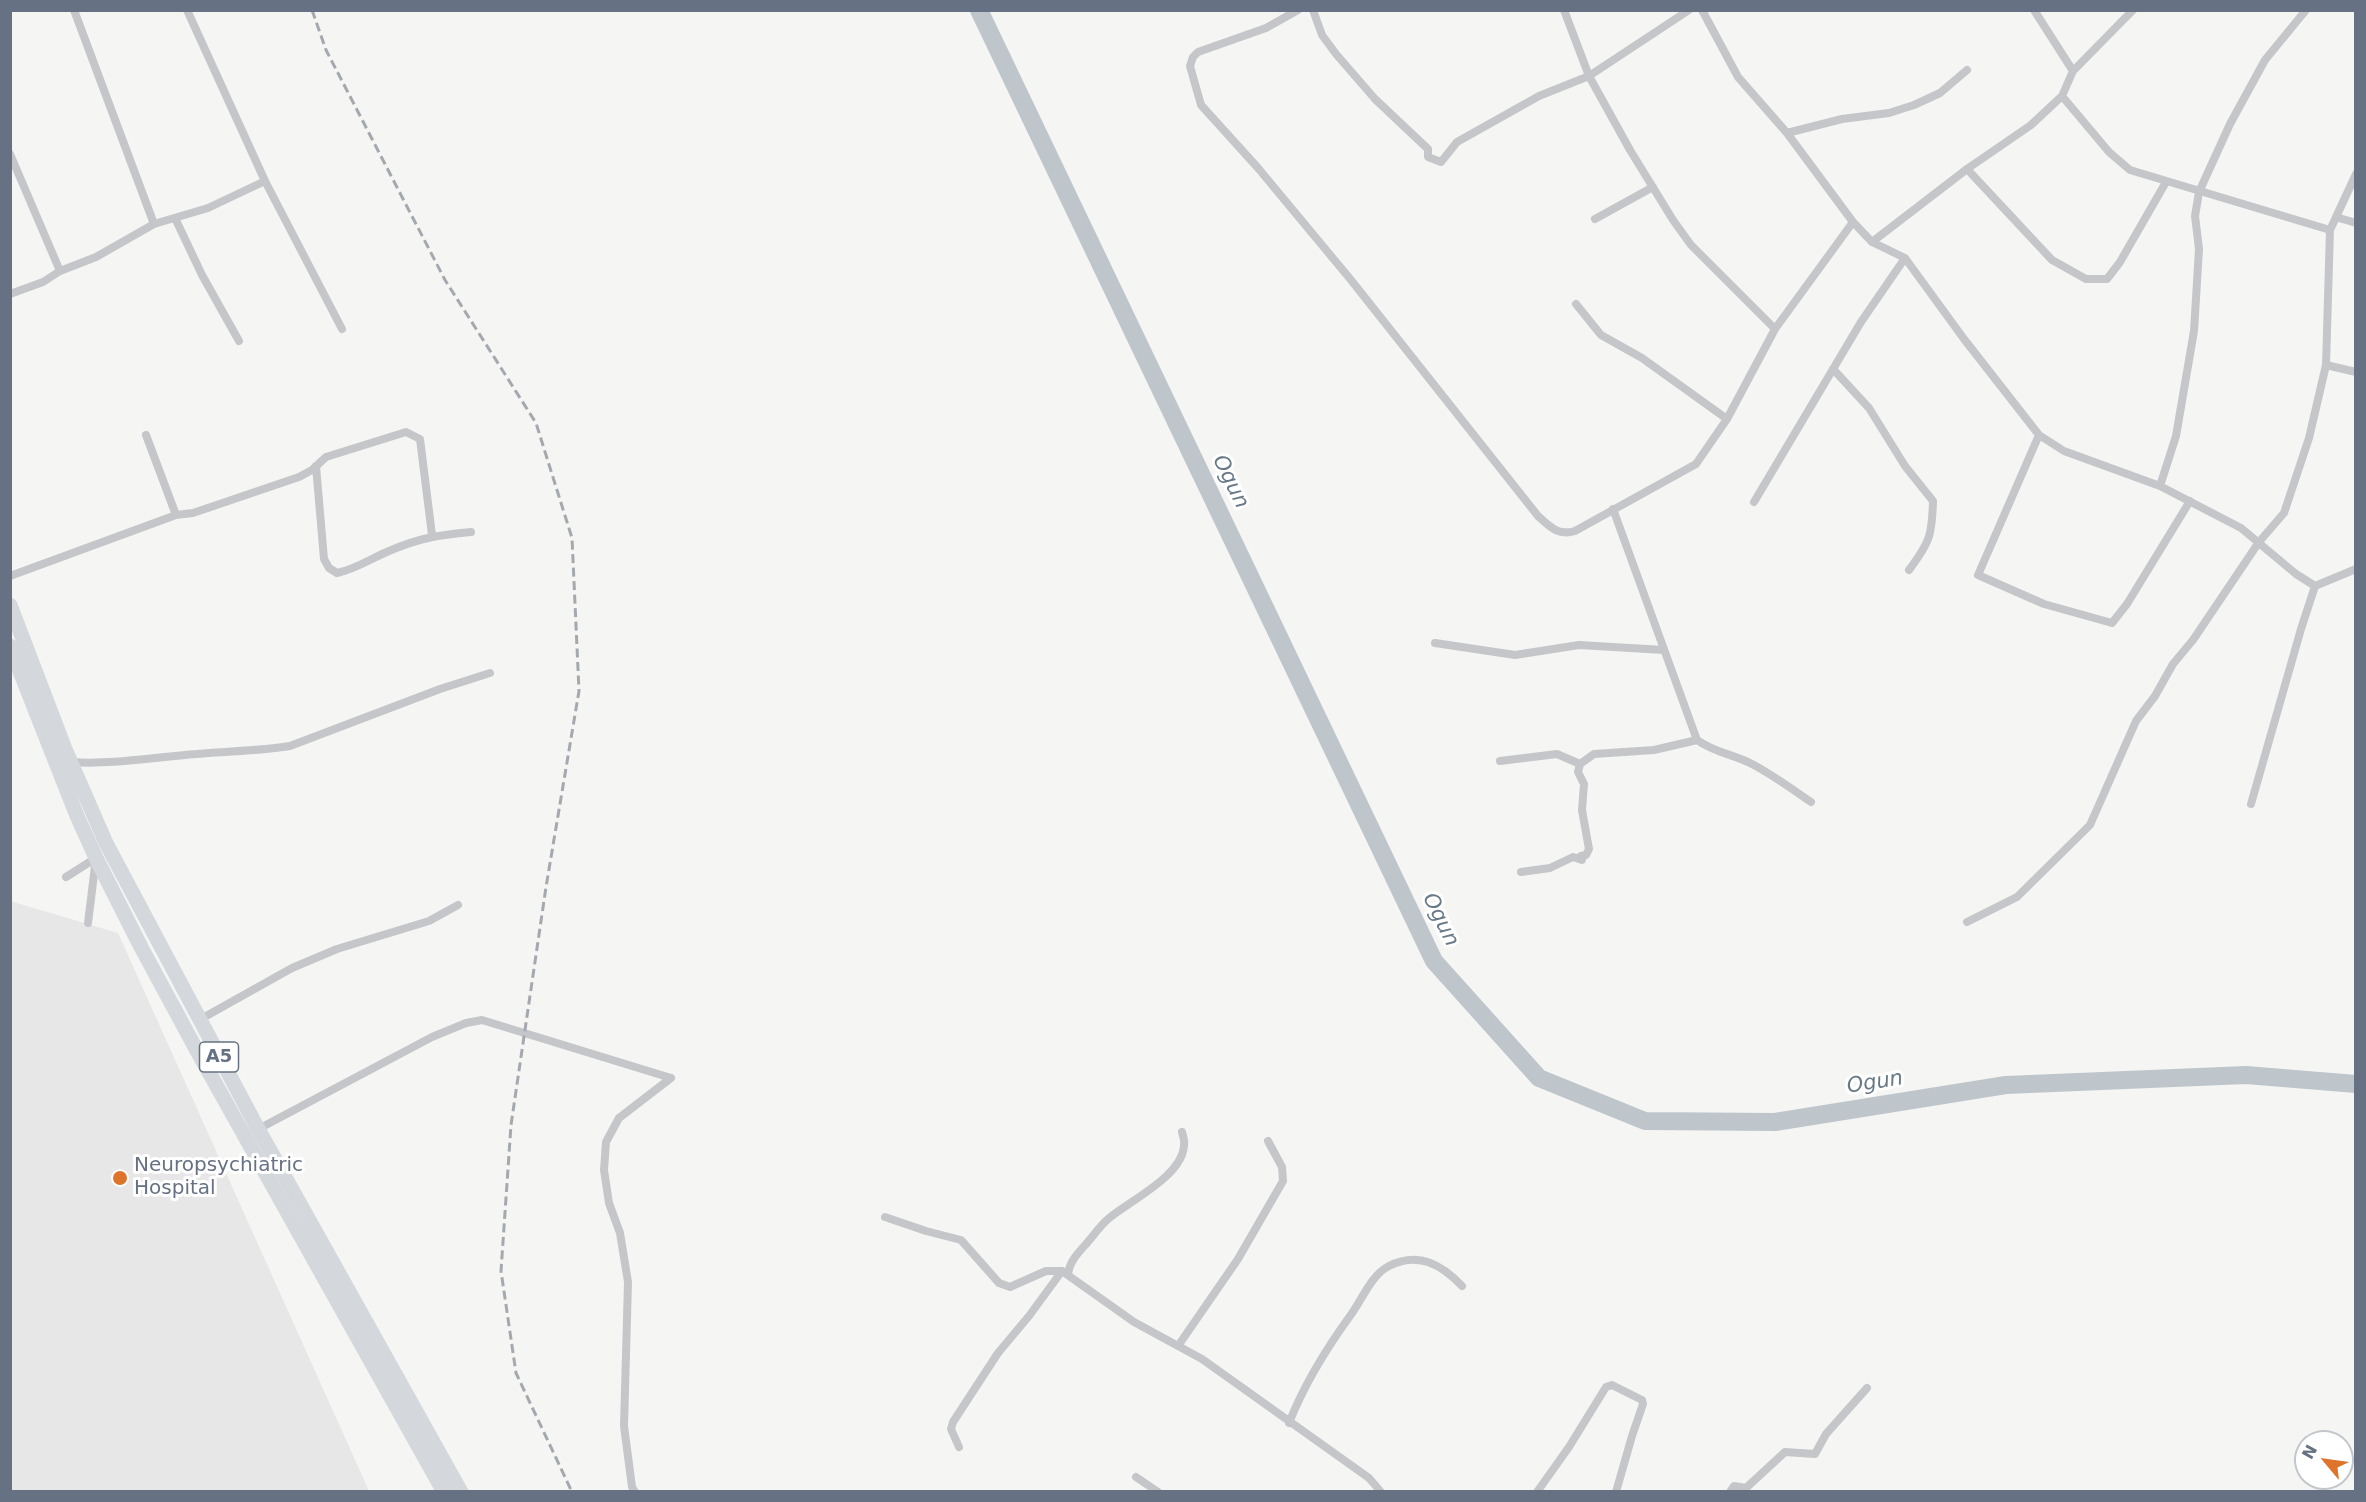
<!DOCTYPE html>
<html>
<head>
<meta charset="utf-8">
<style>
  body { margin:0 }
  #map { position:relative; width:2366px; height:1502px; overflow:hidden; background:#f5f6f3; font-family:"DejaVu Sans",sans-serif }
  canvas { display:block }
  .frame { position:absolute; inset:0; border:12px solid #667183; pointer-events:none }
  .north { position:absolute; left:2294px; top:1430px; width:60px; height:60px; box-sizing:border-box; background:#fff; border:2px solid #c2c6cd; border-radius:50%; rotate:299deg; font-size:16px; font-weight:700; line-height:24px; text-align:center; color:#667183 }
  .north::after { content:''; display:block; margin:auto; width:21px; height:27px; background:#de742b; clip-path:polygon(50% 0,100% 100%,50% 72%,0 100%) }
</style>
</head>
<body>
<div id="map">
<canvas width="2366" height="1502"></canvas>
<div class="frame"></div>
<div class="north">N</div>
</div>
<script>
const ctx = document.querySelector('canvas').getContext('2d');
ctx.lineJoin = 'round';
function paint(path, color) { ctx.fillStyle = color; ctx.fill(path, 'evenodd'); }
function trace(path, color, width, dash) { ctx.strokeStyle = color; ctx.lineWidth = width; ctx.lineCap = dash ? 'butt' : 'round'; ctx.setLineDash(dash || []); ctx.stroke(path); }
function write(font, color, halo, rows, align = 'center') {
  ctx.font = font + ' "DejaVu Sans",sans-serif'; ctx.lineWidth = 6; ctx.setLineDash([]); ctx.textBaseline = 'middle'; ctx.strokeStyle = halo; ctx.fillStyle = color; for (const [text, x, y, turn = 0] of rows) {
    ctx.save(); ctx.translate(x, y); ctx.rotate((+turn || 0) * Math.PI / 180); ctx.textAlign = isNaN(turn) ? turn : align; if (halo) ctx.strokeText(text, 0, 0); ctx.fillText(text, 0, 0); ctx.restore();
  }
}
paint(new Path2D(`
  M10,901L118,933L369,1491H11Z`), '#e6e7e6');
trace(new Path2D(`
  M979,10L1434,961L1539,1078L1645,1121L1775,1122L2006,1085L2246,1075L2356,1084`), '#bec6cc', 18);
trace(new Path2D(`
  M74,10L154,224
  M187,10L265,181L342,329
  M1298,10L1266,28L1198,52L1193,57L1190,66L1201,105L1258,168L1351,280L1538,516C1550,527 1558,536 1575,531L1696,464L1727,419L1775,329L1853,222
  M1313,10L1322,35L1336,54L1375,99L1428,149V157L1441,162L1457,142L1539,96L1589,76L1630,150L1673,220L1691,245L1775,329
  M1564,10L1589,76L1689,10
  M1702,10L1738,77L1787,133L1853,222L1872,242L1905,258L1964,339L2039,435L2064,451L2160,486L2241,528L2296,574L2315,586L2301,629L2251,804
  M2034,10L2073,71
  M2062,96L2109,152L2130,170L2330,230
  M1787,133L1842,119L1889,113L1914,105L1940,93L1967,70
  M10,154L60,271
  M1967,169L2052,260L2086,279H2107L2120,262L2166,182
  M2336,217L2356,223
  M175,218L202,275L239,341
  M1595,219L1653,187
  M1872,242L1967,169L2031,125L2062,96L2073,71L2133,10
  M10,294L43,282L60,271L96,257L154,224L208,208L265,181
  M1576,304L1601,335L1642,358L1727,419
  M2326,365L2356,372
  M1833,369L1869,408L1905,466L1933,501C1932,535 1930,542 1909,570
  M146,435L176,515
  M2039,435L1978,575L2044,604L2112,623L2127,604L2190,501
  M316,466L324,559L329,568L337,573C356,569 372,558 389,551C419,538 439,535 471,532
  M2160,486L2176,436L2194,331L2199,249L2195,216L2199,192L2230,124L2265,60L2306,10
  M1754,502L1861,322L1905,258
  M1613,509L1697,740
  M10,576L176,515L193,513L299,477L312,470L326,457L406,432L420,439L432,535
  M2315,586L2356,569
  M1435,643L1515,655L1579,645L1664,650
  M1500,761L1557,754L1580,764L1594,754L1654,750L1697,740C1715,753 1733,754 1752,764C1773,775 1792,789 1811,802
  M71,762C112,765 155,757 197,754C228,751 259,751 290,746L440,689L490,673
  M1521,872L1550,868L1573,857L1582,860L1581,856L1586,855L1589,849L1582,810L1584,784L1578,772L1580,764
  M66,877L96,858L88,923
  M1967,922L2017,897L2090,825L2136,721L2155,696L2173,664L2193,640L2259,542L2284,513L2309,438L2326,365L2330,230L2356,174
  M199,1020L292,968L337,949L429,921L458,905
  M257,1127L264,1126L432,1037L466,1023L482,1020L671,1078
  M885,1217L926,1231L961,1240L999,1283L1010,1287L1046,1271H1062L1134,1322L1202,1359L1369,1478L1381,1492
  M1068,1275C1069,1262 1078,1253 1087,1243C1094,1235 1100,1226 1108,1219C1129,1201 1183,1176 1184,1145C1185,1141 1183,1136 1182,1132
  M1178,1346L1238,1259L1283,1181L1282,1167L1268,1141
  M1289,1423C1304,1385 1326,1349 1350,1316C1362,1300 1371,1275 1389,1266C1419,1251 1442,1265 1462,1286
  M959,1447L951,1429L953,1422L998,1353L1029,1316L1062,1271
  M1136,1477L1158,1492
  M635,1492L632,1487L624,1426L628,1282L620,1233L609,1203L604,1170L606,1142L619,1118L671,1078
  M1537,1492L1569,1447L1606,1387L1612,1385L1642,1400L1643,1404L1632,1436L1616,1492
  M1730,1492L1734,1486L1746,1488L1785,1452L1815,1454L1826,1434L1867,1388`), '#c4c6ca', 8);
trace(new Path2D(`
  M10,605L65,749L106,843L257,1127L461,1492
  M10,646L77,816L96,858L141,947L196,1049L444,1492`), '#d4d8dc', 15);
trace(new Path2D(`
  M312,10L326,50L445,280L536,423L572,538L579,691L546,887L511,1125L501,1271L516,1373L572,1492`), '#a4a8af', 3, [9, 4.5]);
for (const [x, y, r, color] of [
  [120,1178,8,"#de742b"]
]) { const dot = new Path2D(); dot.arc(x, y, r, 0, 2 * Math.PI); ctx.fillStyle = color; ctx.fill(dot); trace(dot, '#fff', 2); }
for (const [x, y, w] of [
  [219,1057,39]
]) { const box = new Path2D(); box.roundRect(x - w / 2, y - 15, w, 30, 4.5); ctx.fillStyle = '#fff'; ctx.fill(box); trace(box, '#667183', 1.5); }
write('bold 18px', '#667183', null, [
  ["A5",219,1057]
]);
write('20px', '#667183', '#fff', [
  ["Neuropsychiatric",134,1166],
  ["Hospital",134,1189]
], 'left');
write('italic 21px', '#677886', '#fff', [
  ["Ogun",1230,482,64],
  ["Ogun",1440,920,64],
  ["Ogun",1875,1083,-9]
]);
</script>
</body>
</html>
